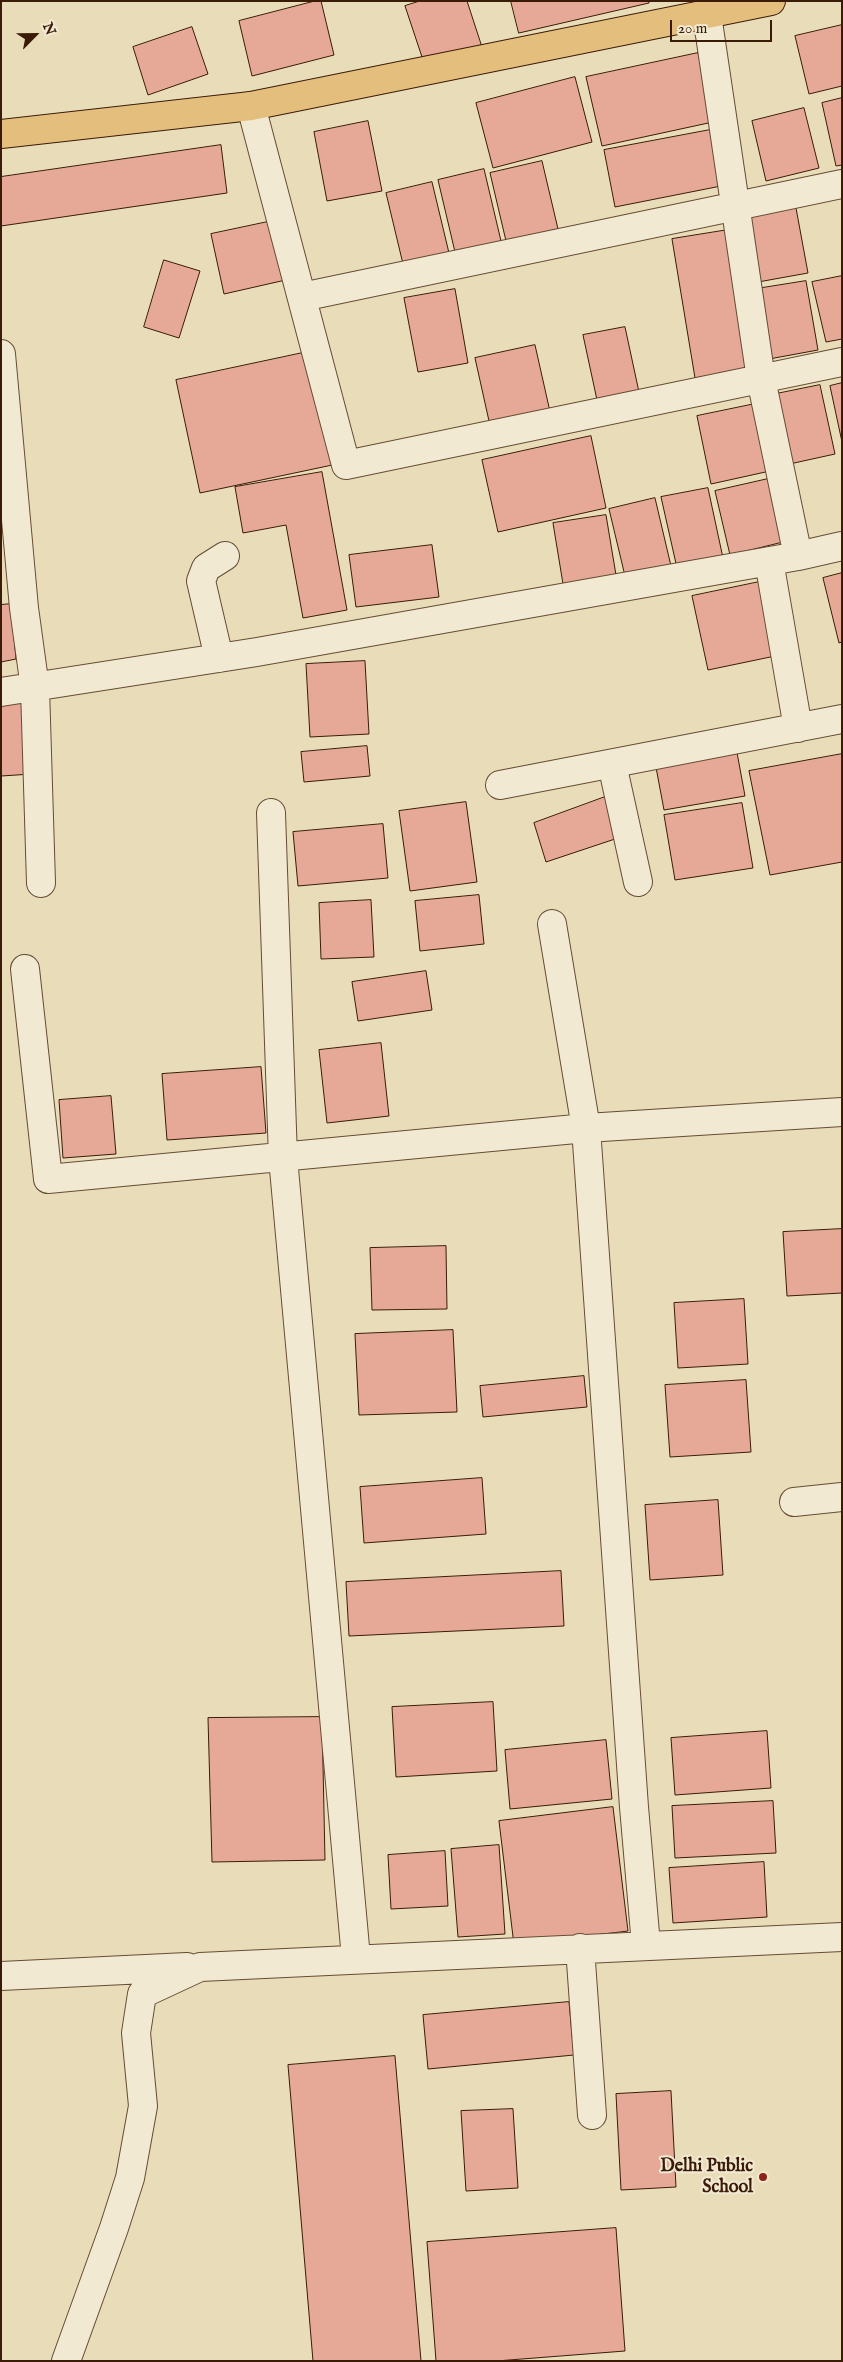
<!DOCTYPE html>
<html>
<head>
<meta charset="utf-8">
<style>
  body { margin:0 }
  #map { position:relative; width:843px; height:2362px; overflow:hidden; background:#e9ddb9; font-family:"IM FELL English",serif }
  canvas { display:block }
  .frame { position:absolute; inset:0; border:2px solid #3a1b08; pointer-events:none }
  .north { position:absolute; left:10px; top:10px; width:50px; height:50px; -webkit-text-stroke:4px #f1e9d2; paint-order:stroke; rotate:67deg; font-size:14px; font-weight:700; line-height:20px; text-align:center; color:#3a1b08 }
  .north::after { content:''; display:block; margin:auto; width:18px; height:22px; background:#3a1b08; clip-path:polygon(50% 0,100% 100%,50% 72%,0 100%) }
  .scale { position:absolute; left:670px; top:20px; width:102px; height:22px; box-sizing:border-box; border:2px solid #3a1b08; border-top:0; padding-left:6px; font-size:15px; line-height:18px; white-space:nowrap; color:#3a1b08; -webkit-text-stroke:4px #f1e9d2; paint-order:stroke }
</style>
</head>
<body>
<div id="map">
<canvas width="843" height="2362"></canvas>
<div class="frame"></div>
<div class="north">N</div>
<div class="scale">20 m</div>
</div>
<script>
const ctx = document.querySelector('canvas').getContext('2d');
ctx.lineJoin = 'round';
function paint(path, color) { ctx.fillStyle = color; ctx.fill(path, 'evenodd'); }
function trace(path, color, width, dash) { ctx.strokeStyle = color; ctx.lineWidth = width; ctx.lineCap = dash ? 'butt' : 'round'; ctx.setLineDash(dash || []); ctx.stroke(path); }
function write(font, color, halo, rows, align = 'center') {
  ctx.font = font + ' "IM FELL English",serif'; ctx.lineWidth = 4; ctx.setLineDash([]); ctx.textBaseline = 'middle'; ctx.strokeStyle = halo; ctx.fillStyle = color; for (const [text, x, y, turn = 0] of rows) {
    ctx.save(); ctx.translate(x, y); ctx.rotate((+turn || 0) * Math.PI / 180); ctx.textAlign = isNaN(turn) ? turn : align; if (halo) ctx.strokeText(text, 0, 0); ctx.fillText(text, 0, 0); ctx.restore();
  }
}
const building = new Path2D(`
  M315,1H321L334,55L252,76L239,21Z
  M420,1H467L482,47L425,66L405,6Z
  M511,1H649V3L519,33Z
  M842,25V86L809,94L795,36Z
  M192,27L208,74L148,95L133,47Z
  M698,53L713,122L602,146L586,77Z
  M575,77L592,142L493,168L476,103Z
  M842,98V165L836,166L822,103Z
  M804,108L819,168L766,181L752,121Z
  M368,121L382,191L327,201L314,132Z
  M710,130L721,186L615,207L604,150Z
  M221,145L227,193L1,226V177Z
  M542,161L558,229L506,241L490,173Z
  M484,169L501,241L455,252L438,180Z
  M432,182L449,253L403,264L386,193Z
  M796,208L808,273L758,282L747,216Z
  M277,220L290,279L224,294L211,234Z
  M728,230L751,369L695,378L672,239Z
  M164,260L200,271L179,338L144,327Z
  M842,276V339L826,342L812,282Z
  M806,281L818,350L769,359L756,289Z
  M455,289L468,363L418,372L404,298Z
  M625,327L639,392L597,400L583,335Z
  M535,345L551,416L491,430L475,358Z
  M312,351L337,464L200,493L176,380Z
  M842,383V442L830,386Z
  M820,385L835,454L785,465L771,395Z
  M755,404L770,471L711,484L697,416Z
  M591,436L606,508L498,532L482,460Z
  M322,472L347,610L303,618L286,525L243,533L235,487Z
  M768,479L783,542L730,555L715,491Z
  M708,488L723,558L677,568L661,497Z
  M655,498L671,566L625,576L609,509Z
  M606,515L617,581L564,590L553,523Z
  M432,545L439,597L356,607L349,555Z
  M842,573V642L839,643L823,578Z
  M764,581L780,655L708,670L692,596Z
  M11,604L16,659L1,662V605Z
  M365,661L369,734L310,737L306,664Z
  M28,695L32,774L1,776V697Z
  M367,746L370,776L304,782L301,752Z
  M736,747L745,796L664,810L655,762Z
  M842,754V862L770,875L749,771Z
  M605,797L618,838L546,862L534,823Z
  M466,802L477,882L410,891L399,811Z
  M742,803L753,868L675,880L664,815Z
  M383,824L388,878L298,886L293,832Z
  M479,895L484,944L420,951L415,901Z
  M371,900L374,957L321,959L319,903Z
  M426,971L432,1010L358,1021L352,982Z
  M381,1043L389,1116L327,1123L319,1050Z
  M261,1067L266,1133L167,1140L162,1074Z
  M111,1096L116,1154L63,1158L59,1100Z
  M842,1229V1293L787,1296L783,1232Z
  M446,1246L447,1309L372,1310L370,1248Z
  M744,1299L748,1364L678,1368L674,1303Z
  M453,1330L457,1412L359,1415L355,1334Z
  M584,1376L587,1407L483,1417L480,1386Z
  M746,1380L751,1452L670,1457L665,1385Z
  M482,1478L486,1534L364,1543L360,1487Z
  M718,1500L723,1575L650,1580L645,1505Z
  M561,1571L564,1626L349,1636L346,1582Z
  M493,1702L497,1771L396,1777L392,1707Z
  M322,1717L325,1860L212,1862L208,1718Z
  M767,1731L771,1788L675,1795L671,1738Z
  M606,1740L612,1799L510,1809L505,1750Z
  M773,1801L776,1853L675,1858L672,1806Z
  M613,1807L628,1931L514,1945L499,1821Z
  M499,1845L505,1934L458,1937L451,1849Z
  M445,1851L448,1906L391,1909L388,1855Z
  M764,1862L767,1917L673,1923L669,1868Z
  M569,2002L574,2055L428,2069L423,2015Z
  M395,2056L421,2361H313L288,2065Z
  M671,2091L676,2187L621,2190L616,2094Z
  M513,2109L518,2188L466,2191L461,2111Z
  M616,2228L625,2351L496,2361H436L427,2242Z`);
paint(building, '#e6a998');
trace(building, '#3a1b08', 1);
const minor = new Path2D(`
  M707,15L761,379L798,556
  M251,106L346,465L842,362
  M302,297L842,184
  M1,354L24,608L35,688L41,883
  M769,561L798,728
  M219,658L201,581L206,568L225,556
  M1,692L257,652L798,556L842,546
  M612,764L638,882
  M500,785L842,719
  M271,813L283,1158L356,1958
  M552,924L586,1128L634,1807L646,1945
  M25,969L48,1179L586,1128L842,1112
  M794,1502L842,1497
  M580,1948L592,2115
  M1,1976L187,1967
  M66,2361L114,2228L130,2178L143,2106L136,2033L142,1994L200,1967L842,1937`);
const major = new Path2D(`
  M1,134L251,106L771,1`);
trace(minor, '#664c34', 30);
trace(major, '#3a1b08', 30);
trace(minor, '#f1e9d2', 28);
trace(major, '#e4be7c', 28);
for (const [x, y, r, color] of [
  [763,2177,5,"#8f2418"]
]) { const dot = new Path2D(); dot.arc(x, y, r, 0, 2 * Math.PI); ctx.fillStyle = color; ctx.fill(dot); trace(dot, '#f1e9d2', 2); }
write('bold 18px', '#3a1b08', '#f1e9d2', [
  ["Delhi Public",753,2167],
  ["School",753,2188]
], 'right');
</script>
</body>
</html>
